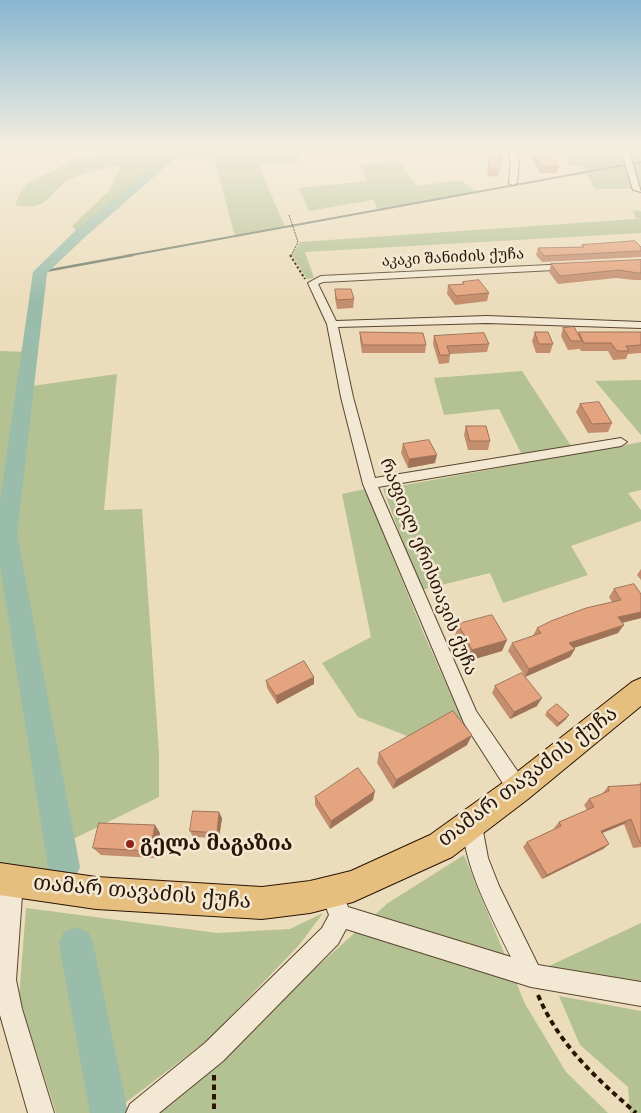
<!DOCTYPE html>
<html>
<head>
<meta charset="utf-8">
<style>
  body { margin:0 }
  canvas { display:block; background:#ebdcbb }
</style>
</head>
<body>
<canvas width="641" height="1113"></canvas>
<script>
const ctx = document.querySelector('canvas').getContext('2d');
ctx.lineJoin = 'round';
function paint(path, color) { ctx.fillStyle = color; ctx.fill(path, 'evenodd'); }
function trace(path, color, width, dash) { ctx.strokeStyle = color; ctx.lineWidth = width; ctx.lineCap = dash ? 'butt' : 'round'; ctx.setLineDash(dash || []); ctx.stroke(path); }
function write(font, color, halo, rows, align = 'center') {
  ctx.font = font + ' "Old Standard TT","Noto Serif Georgian",serif'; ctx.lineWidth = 5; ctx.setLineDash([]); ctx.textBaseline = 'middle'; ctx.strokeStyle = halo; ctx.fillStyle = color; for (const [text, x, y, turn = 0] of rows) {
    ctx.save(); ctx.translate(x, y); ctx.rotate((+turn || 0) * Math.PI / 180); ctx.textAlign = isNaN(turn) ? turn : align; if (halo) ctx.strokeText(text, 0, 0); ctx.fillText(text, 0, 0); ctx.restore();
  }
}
paint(new Path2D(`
  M162,147H298L300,163L258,164L285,227L235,236L214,159L171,158L79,235L72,226L109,191L121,165C107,168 88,171 75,177C47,189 53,213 15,205L21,191L29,182L55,170L75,158Z
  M558,147H622L634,189H595L582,166H571Z
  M628,147H641V189Z
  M398,161L417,186L461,180L476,192L378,210L373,200L309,211L299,188L367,181L360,165Z
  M633,210L641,211V233L305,252L314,278L307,279L292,255L300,242L636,219Z
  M0,351L29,352L25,387L117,374L104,510L142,509L159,753V797L61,845L64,867L45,872L0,865Z
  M522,371L571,446L522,455L499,409L444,415L434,378Z
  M641,380V435L595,381Z
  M641,442V490L628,493L641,510V521L571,546L588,575L503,603L490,573L421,590L383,489Z
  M365,489L423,632L462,720L410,737L358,717L322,663L371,637L342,494Z
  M464,855L525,1004L566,1072L608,1113H154L388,903Z
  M26,908L217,933L290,929L323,913L300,944L209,1039L112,1113H56L19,998Z
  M641,923V984L547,967Z
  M559,996L641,1011V1113H630L628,1087L580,1045Z`), '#b3c193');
trace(new Path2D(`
  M126,256L641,162`), '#6d7968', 2);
trace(new Path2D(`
  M40,272L133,255`), '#6d7968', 2.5);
paint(new Path2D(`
  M177,147H188L84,238L47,273L17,535L80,867L75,878L64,883L53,878L48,867L0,566V501L33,272L74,232Z
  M76,927L88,932L93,944L128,1113H90L59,944L64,932Z`), '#99bcab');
const minor = new Path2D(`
  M507,147H515L519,161L517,183L513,185L509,183L511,161Z
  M620,147H628L641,192L633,190Z
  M570,264L575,267L573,269L323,282L318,284L336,321L487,316L641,322V328L487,323L338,327L353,397L375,478L621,438L627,442L621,446L378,487L476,711L525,782L528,789L525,796L518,799L511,796L464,723L363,484L341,397L327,324L308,283L321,276Z
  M473,812L480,815L488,858L499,886L538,965L641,982V1006L531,987L346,929L338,944L223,1061L159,1113H126L130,1104L205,1043L322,928L329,915L326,907L329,899L337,896L345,899L348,907L511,957C496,926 453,847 466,815Z
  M12,870L19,874L23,881L16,980L22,1009L54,1113H28L0,1015V896L5,874Z`);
const highway = new Path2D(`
  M641,678V706L528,799L452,857L353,902L310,913L262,919L96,909L0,895V863L96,877L262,887L310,881L351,871L430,835L508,779L632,682Z`);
trace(minor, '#5a4631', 2);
trace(highway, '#2a1403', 2);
trace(new Path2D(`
  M289,215L298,242L291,256`), '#2a1403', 1, [2, 1]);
trace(new Path2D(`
  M290,255L305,279`), '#2a1403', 2, [2.5, 2]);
trace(new Path2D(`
  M538,995C559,1045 596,1078 636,1113
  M214,1075V1113`), '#2a1403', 4, [5.5, 4]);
paint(minor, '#f2e8d3');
paint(highway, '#e6be7e');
paint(new Path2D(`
  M52,147H79L77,150H53Z
  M476,147H498L502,161L498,177L487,176L490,154L480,155Z
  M525,147H548L547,151L559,167L557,173H540Z
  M582,245L641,247V257L542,262L536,255L538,248L582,247Z
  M641,260V280H634L616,278L558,284L549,272L551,264Z
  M463,282L489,293L487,301L455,305L447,294L448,285L462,284Z
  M335,289L354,299L353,308L337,309L335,298Z
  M563,328L578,334L579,332H641V353L628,354L626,359L613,360L608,351H581L579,348V349L568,350L561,336Z
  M360,332L426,345L425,353H362L360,340Z
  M535,332L553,344L550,353H536L532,341Z
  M434,336L489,344L487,352L450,354L449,363L439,364L433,344Z
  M580,404L612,423L608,432L588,433L576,412Z
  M466,426L490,441L488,450H468L464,435Z
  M403,444L435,463L408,468L401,453Z
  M641,569V580L637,575Z
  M614,589L641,594V618L622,623L618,633L573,648L575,649L570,657L525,677L537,706L510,719L492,693L495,686L525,676L508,651L512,643L533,636L537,628L612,602L609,597Z
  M458,624L502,651L468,661L455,636Z
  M314,677V684L277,704L267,688L266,681Z
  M547,712L569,715L566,719L557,727L545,715Z
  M467,745L393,789L377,763L379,753Z
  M641,782V847L633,848L624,824L602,833L609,844L603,849L542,879L523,847L527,842L555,829L554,828L559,822L587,810L584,805L589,799L602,794L608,787L638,785Z
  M315,797L373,800L330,829L315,805Z
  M222,818L219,838L193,837L190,831Z
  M160,833L155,858L101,855L93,848Z`), '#c48d6d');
paint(new Path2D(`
  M437,455L435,463L408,468L409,459Z
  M641,612V618L613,625L618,617Z
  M624,625L618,633L565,651L569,643Z
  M507,640L502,651L468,661L472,650Z
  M575,649L570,657L525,677L529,669Z
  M314,677V684L277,704L276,696Z
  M542,698L537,706L510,719L514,712Z
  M569,715L566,719L557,727L559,723Z
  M472,735L467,745L393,789L396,780Z
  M375,791L373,800L330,829L331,821Z
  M219,812L222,818L219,838L217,833Z
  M631,819L624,824L595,836L601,831Z
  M155,825L160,833L155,858L150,851Z
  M609,844L603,849L542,879L547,875Z`), '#a07359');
const building = new Path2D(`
  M481,147H498L500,150L502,161L499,170L488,169L491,148H481Z
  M530,147H544L559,167H542Z
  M635,241L641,247V251L544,256L538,248L584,247L582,245Z
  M641,260V273H638L619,270L560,276L551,264Z
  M479,280L489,293L456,296L448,285L464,284L463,282Z
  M335,289H351L354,299L337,300Z
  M574,327L582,341H571L563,328Z
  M360,332L423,333L426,345H363Z
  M535,332H548L553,344H539Z
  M579,332H641V345L626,346L629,351H617L611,343H584Z
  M484,333L489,344L447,346L450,355H440L434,336Z
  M599,402L612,423L592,424L580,404Z
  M466,426H486L490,441H470Z
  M429,440L437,455L409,459L403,444Z
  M634,584L641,594V612L618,617L624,625L569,643L575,649L529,669L512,643L541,633L537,628L551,621L586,608L621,600L614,589Z
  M492,615L507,640L472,650L458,624Z
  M304,661L314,677L276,696L266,681Z
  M522,673L542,698L514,712L495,686Z
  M557,704L569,715L559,723L547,712Z
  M453,711L472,735L396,780L379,753Z
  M358,768L375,791L331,821L315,797Z
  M641,785V843H640L631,819L601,831L609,844L547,875L527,842L561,826L559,822L594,807L589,799L609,791L608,787Z
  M193,811L219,812L217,833L190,831Z
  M99,823L155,825L150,851L93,848Z`);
paint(building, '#e4a47f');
trace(building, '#a07359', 1);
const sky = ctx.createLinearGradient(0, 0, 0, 303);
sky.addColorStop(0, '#88b7d0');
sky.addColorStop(0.49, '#f6efe0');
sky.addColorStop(1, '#f6efe000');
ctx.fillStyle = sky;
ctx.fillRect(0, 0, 641, 303);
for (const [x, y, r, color] of [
  [130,844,5,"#8f2418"]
]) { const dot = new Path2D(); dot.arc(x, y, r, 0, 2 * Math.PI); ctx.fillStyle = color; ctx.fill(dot); trace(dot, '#f2e8d3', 2); }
write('15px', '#2a1403', '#f2e8d3', [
  ["აკაკი შანიძის ქუჩა",453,258,-3]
]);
write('18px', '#2a1403', '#f2e8d3', [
  ["რაფიელ ერისთავის ქუჩა",428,567,68]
]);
write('21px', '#2a1403', '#f2e8d3', [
  ["თამარ თავაძის ქუჩა",528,777,-37],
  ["თამარ თავაძის ქუჩა",142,893,5]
]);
write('bold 21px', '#2a1403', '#f2e8d3', [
  ["გელა მაგაზია",140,844]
], 'left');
</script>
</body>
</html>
